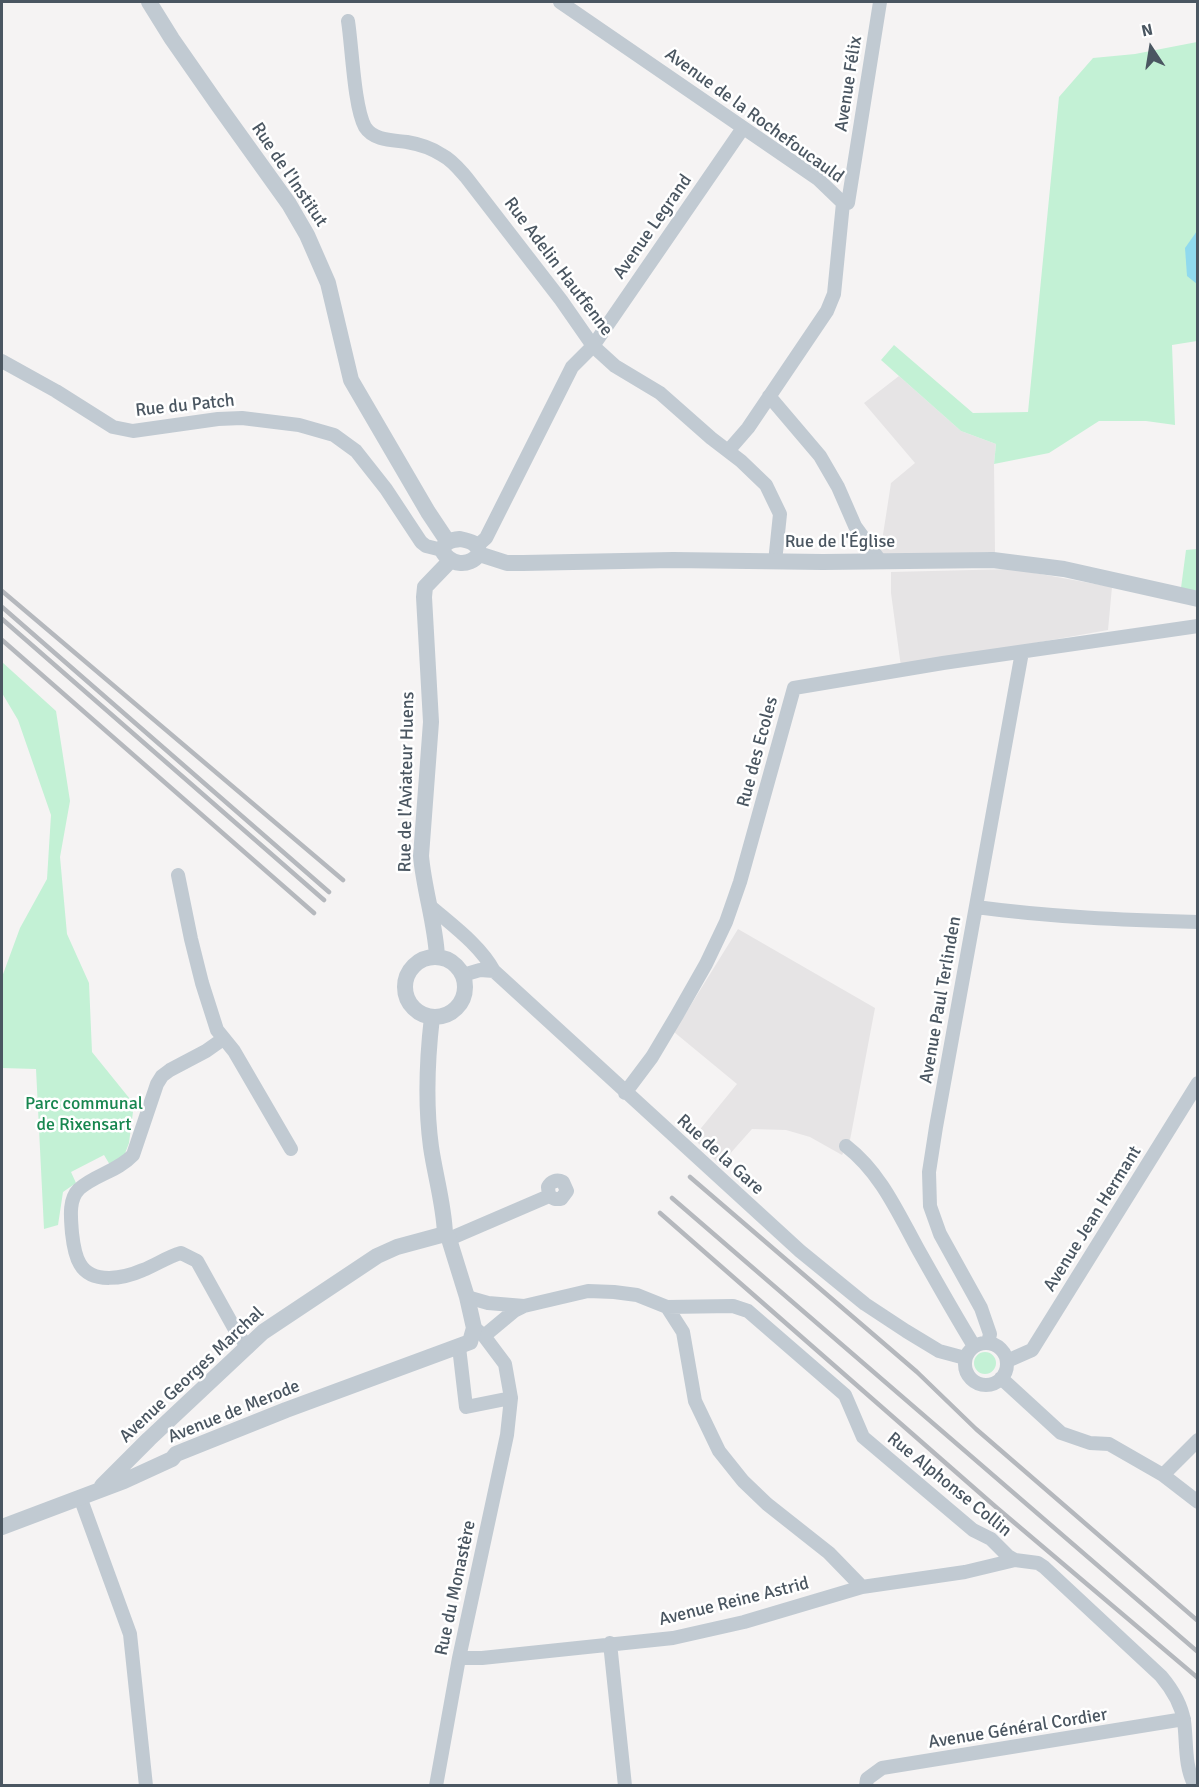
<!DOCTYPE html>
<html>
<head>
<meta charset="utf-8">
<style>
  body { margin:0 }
  #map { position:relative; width:1199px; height:1787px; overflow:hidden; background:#f5f3f3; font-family:Signika,sans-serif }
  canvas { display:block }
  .frame { position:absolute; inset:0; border:3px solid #4a5661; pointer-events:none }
  .north { position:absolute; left:1121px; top:18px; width:60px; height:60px; -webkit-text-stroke:4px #fff; paint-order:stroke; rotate:348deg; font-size:16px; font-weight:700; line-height:24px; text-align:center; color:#4a5661 }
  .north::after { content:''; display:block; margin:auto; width:21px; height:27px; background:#4a5661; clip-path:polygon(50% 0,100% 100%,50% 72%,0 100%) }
</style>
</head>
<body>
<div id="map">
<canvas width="1199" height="1787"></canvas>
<div class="frame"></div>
<div class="north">N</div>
</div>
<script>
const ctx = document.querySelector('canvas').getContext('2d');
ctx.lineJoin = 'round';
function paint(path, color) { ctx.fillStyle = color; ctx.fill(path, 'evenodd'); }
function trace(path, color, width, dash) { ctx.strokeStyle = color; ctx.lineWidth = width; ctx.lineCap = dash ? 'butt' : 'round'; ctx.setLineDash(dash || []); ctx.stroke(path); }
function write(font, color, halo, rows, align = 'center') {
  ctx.font = font + ' Signika,sans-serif'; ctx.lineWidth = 5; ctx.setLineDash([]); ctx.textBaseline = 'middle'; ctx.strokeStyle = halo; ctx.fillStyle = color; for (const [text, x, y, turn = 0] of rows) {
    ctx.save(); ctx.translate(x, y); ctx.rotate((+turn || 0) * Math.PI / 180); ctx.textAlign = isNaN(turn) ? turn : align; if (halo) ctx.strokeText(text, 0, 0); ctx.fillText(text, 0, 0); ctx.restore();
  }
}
paint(new Path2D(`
  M899,376L961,431L996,444L994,464L995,552L918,555L880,554L891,483L915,463L864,403Z
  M1013,569L1112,587L1108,630L901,667L891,593V572Z
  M738,929L875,1008L850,1140L842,1155L810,1137L786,1130L752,1129L720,1165L693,1138L737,1084L674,1032Z`), '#e6e4e5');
paint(new Path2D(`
  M1197,42V341L1172,345L1175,425L1146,421H1099L1049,453L994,464L996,444L961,431L881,360L894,345L973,413L1028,412L1059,97L1093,58L1135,54Z
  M1197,549V592L1181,588L1186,550Z
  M2,662L56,711L70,801L60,857L67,934L89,983L92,1052L134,1104L129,1143L124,1156L110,1165L104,1155L71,1172L76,1183L63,1192L58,1225L44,1229L36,1069L2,1068V977L20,928L47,879L51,815L18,720L2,693Z
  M974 1363a11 11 0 1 1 22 0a11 11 0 1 1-22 0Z`), '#c3f1d5');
paint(new Path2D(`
  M1197,231V284L1187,276L1185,248Z`), '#90daee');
trace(new Path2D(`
  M560,2L818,179L843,203
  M348,21C352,46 354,107 365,127C374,141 393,140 407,142C419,144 433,149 442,155C452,160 459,169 466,177L561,300L593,346L615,366L660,393L711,438L741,461L766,485L780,514L775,562
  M843,203H848L880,2
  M2,361L56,391L113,427L133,431L218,419L242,418L299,425L334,435L356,451L386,489L421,542L426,546L442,550
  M769,396L820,456L838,487L855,526L881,562
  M728,451L748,428L827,311L834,294L843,203
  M477,546L486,538L572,367L593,346L743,128
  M178,875L191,939L202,983L217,1030L234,1051L291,1149
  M430,906C452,925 480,945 494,971
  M976,907C1050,917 1123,920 1198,922
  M463,975L480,970L494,971L800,1251L865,1304L906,1331L939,1351L965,1358
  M223,1039L206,1051L170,1070L162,1076L157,1084L133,1155C118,1171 94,1175 79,1189C68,1200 71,1219 72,1233C73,1242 75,1256 80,1264C92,1285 125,1278 143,1270C156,1265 167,1257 181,1253L197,1261L237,1333L248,1347
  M625,1093L652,1057L677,1015L706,964L726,922L740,882L794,688L943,663L1198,626
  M846,1146C881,1173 898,1213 919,1251C937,1283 955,1315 974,1346
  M449,1239L549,1196L555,1199H561L567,1191L563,1182C557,1179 551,1181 548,1187L549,1196
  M467,1297L488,1303L524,1306
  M667,1307L683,1332L695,1401L719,1451L743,1481L767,1504L829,1553L862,1587
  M484,1336L514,1311L524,1306L588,1291L614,1292L637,1295L667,1307L733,1306L748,1311L845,1395L863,1437L973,1530L991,1539L1008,1556L1015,1560L1038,1563L1044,1567L1161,1676C1172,1689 1181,1703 1184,1721C1187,1742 1184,1766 1195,1786
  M988,1343L990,1334L981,1308L940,1234L930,1206L929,1172L936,1127L1022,652
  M965 1364a21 21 0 1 1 42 0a21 21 0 1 1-42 0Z
  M459,1347L466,1407L511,1398L505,1364L484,1336L477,1330
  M1007,1361L1032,1350L1198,1083
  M1001,1378L1061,1433L1090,1443L1109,1444L1163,1475L1198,1502
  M1163,1475L1198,1440
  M80,1497L130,1634L146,1786
  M610,1643L625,1786
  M459,1658H482L673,1638L744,1622L862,1587L965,1572L1015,1560
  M436,1786L459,1658L507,1435L511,1398
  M866,1786L867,1779L882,1768L1184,1719`), '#c1cad2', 14);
trace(new Path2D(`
  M149,2L172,39L218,105L289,204L307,235L328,283L351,380L428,512L448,542
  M460,539C470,541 479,543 479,554C469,568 449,565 442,550C445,541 452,540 460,539Z
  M479,554L507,563H523L673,560L823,562L993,560L1064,569L1198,599
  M437,956C435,922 424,890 421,856L431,722L424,597L425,587L450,561
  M405 987a30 30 0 1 1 60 0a30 30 0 1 1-60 0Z
  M102,1486L149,1439L263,1332L377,1256L397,1247L445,1234
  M2,1527L124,1481L172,1459L176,1454L286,1410L470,1342L474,1328L467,1297L449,1239L445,1234C444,1205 435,1175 431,1147C425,1103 427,1060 432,1017`), '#c1cad2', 16);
trace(new Path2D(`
  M2,591L343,880
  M2,607L329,892
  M2,619L324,900
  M2,640L314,913
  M690,1177L917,1372L976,1429L1198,1621
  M672,1198L1198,1652
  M660,1213L997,1508L1198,1678`), '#b5b8bd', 4.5);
write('18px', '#4a5661', '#fff', [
  ["Avenue Félix",849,84,-81],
  ["Avenue de la Rochefoucauld",754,116,36],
  ["Rue de l'Institut",289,175,56],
  ["Avenue Legrand",653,227,-55],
  ["Rue Adelin Hautfenne",558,267,53],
  ["Rue du Patch",185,406,-6],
  ["Rue de l'Église",840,542],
  ["Rue des Ecoles",758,752,-75],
  ["Rue de l'Aviateur Huens",407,782,-89],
  ["Avenue Paul Terlinden",941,1000,-80],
  ["Rue de la Gare",720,1155,42],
  ["Avenue Jean Hermant",1093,1219,-58],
  ["Avenue Georges Marchal",192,1375,-43],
  ["Avenue de Merode",234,1412,-22],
  ["Rue Alphonse Collin",949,1485,39],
  ["Rue du Monastère",456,1588,-78],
  ["Avenue Reine Astrid",734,1602,-14],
  ["Avenue Général Cordier",1018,1729,-9]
]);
write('18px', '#17864f', '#fff', [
  ["Parc communal",84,1104],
  ["de Rixensart",84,1125]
]);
</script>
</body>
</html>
